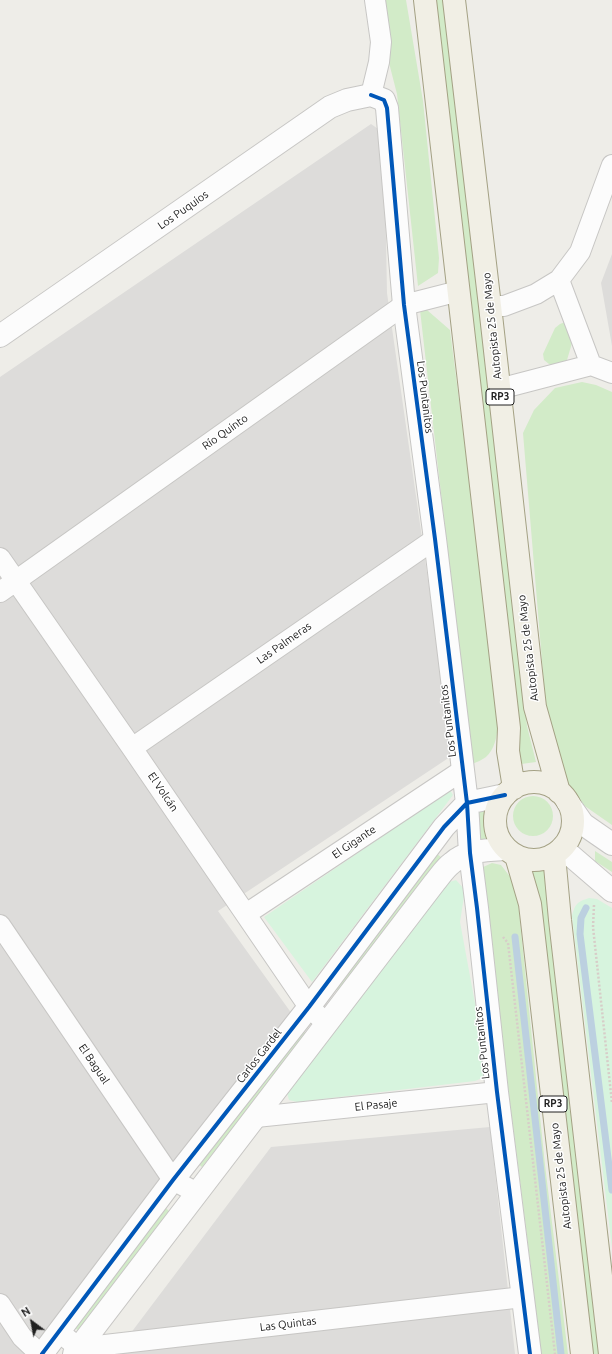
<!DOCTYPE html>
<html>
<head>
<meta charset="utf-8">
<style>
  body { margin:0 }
  #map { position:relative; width:612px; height:1354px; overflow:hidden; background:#eeede8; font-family:Ubuntu,sans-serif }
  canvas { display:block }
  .north { position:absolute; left:12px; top:1302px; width:40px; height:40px; -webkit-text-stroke:3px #fff; paint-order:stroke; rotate:328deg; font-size:11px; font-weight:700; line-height:16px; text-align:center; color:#202020 }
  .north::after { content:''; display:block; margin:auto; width:14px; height:18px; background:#202020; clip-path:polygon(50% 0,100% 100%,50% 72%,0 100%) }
</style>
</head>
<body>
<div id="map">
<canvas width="612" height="1354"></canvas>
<div class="north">N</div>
</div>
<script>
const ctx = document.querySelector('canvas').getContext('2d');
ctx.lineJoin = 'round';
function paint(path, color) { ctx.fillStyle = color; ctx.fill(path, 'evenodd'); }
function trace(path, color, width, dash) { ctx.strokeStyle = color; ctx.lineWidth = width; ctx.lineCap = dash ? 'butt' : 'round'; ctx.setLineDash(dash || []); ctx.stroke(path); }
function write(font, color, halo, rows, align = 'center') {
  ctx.font = font + ' Ubuntu,sans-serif'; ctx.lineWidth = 3; ctx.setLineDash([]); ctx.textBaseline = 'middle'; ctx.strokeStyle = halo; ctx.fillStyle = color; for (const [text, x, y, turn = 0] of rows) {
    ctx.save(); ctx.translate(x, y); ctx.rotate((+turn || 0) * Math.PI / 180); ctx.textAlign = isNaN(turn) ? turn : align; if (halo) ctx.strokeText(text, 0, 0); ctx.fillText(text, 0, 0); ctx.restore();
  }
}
paint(new Path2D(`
  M371,124L384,133L387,293L453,755L218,911L292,1014L29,1354H0V377Z
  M612,254V346L601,283Z
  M490,1127L515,1354H115L271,1147Z`), '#dddcda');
paint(new Path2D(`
  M380,0H406L423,101L439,258L438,273L418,286L397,94L387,55Z
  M432,0H444L527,726L536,762L514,765Z
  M420,310H427L450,330L496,688C497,707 503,742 486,757C482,760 477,762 472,764Z
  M565,322L570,329L572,343L567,360L559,366L549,364L544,360L543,354L555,328L560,324Z
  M582,382L596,385L612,392V825L579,802L568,789L546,709L523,433L534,410L555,388Z
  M513 816a20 20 0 1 1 40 0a20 20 0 1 1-40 0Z
  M478,804H488L493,837L492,840H480Z
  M595,851L612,862V872L595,861Z
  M436,853L441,857L340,992L334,988Z
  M492,863L501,865L511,878L517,892L545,1165L568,1354H541C523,1192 499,1030 481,868Z
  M530,866L549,868L599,1354H590L536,893Z
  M301,1030L307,1034L202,1167L197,1163Z
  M165,1207L170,1212L79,1331L74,1327Z`), '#d2ebc8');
paint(new Path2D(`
  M450,790L453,795L312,982L264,917Z
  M456,880L465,890L460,922L487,1068L485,1077L475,1081L297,1102L289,1100L287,1093L446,883Z
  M589,898L597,899L612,908V1248L572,916C575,904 577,902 589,898Z`), '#d7f4de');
trace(new Path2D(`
  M586,908L581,918L580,934L612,1190
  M515,937L561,1354`), '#bcd0e0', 7);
const minor = new Path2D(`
  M371,95L379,62L381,42L375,0
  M559,280L591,365
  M490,306H504L536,294L559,280L580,252L612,165
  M499,389L591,365L612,373
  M0,558L132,748L309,1007L327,1024
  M0,592L404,305L459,291
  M132,748L435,539
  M246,914L463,770
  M0,925L173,1180L197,1193
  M256,1117L497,1092
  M0,1304L22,1337L40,1354
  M59,1332L79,1348L523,1297`);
const tertiary = new Path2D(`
  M0,336L330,107L347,100L371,95L384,100L387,108L404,305L435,539L467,803L470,853L477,908L497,1092L530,1354
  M567,801L583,824L612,844
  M562,848L612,891
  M42,1354L173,1180L309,1007L444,827L467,803L505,795
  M74,1354L435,882C440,876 445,868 452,863C466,850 488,850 506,849`);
const primary = new Path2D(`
  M425,0L509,728L508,751L514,788
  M454,0L490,306L535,707L559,792
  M495 821a39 39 0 1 1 78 0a39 39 0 1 1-78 0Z
  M554,855L560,920L610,1354
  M516,856L530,904L582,1354`);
trace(minor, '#c7c6c4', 22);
trace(tertiary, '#c7c6c4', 24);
trace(primary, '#a4a184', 24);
trace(new Path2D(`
  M594,905L593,927L612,1103
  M503,937L508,943L555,1354`), '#d7cdc8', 2.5, [2, 2]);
trace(minor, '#fcfcfc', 20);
trace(tertiary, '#fcfcfc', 22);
trace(primary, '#f1efe5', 22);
trace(new Path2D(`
  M371,95L384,100L387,108L404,305L435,539L467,803L470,853L477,908L497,1092L530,1354
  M42,1354L173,1180L309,1007L444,827L467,803L505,795`), '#0057b8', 4);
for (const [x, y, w] of [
  [500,397,28],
  [553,1104,28]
]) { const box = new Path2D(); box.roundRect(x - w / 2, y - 8, w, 16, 3); ctx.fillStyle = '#fff'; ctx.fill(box); trace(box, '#202020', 1); }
write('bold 10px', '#202020', null, [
  ["RP3",500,397],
  ["RP3",553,1104]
]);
write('11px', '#202020', '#fff', [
  ["Los Puquios",183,210,-35],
  ["Autopista 25 de Mayo",492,326,-96],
  ["Los Puntanitos",425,397,83],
  ["Río Quinto",225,432,-35],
  ["Las Palmeras",284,643,-35],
  ["Autopista 25 de Mayo",528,648,-97],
  ["Los Puntanitos",448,721,-97],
  ["El Volcán",163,792,56],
  ["El Gigante",354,842,-34],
  ["Los Puntanitos",482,1043,-96],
  ["Carlos Gardel",259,1056,-52],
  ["El Bagual",94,1064,56],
  ["El Pasaje",376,1105,-6],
  ["Autopista 25 de Mayo",561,1176,-97],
  ["Las Quintas",288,1324,-7]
]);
</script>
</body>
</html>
